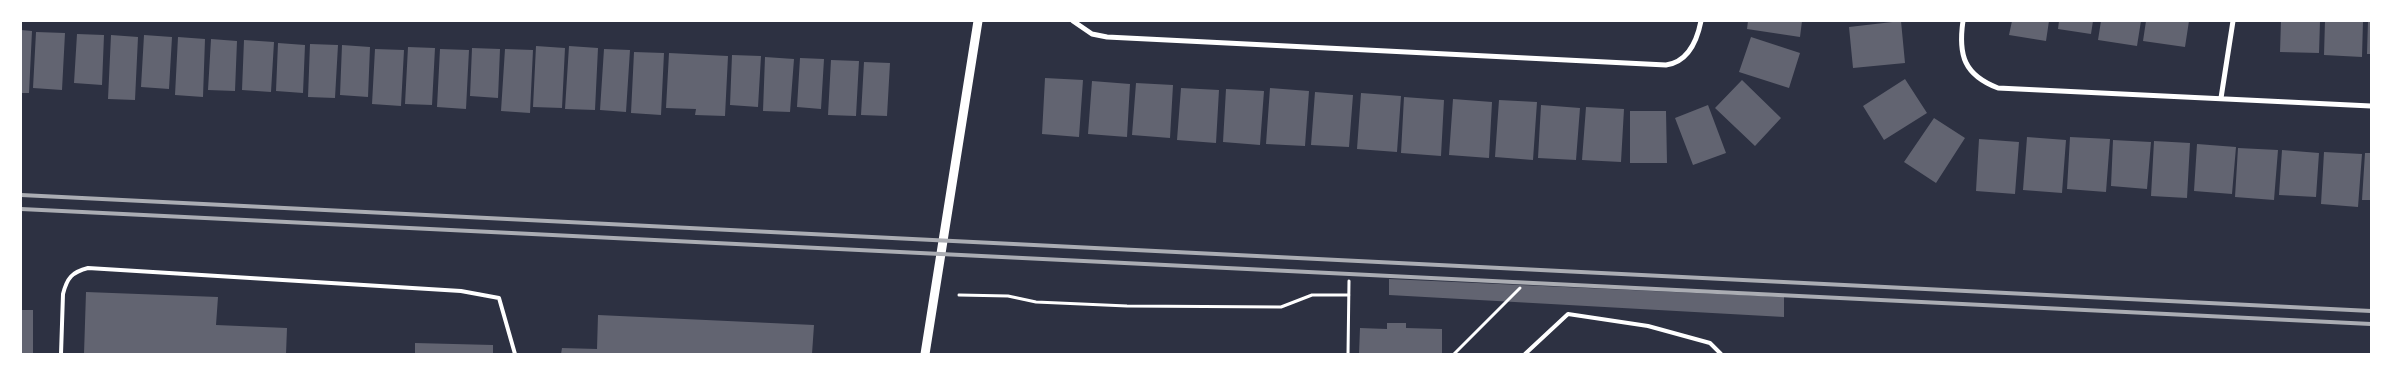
<!DOCTYPE html>
<html>
<head>
<meta charset="utf-8">
<style>
  body { margin:0 }
  #map { position:relative; width:2392px; height:375px; overflow:hidden; background:#2d3142; font-family:"Golos Text",sans-serif }
  canvas { display:block }
  .frame { position:absolute; inset:0; border:22px solid #fff; pointer-events:none }
</style>
</head>
<body>
<div id="map">
<canvas width="2392" height="375"></canvas>
<div class="frame"></div>
</div>
<script>
const ctx = document.querySelector('canvas').getContext('2d');
ctx.lineJoin = 'round';
function paint(path, color) { ctx.fillStyle = color; ctx.fill(path, 'evenodd'); }
function trace(path, color, width, dash) { ctx.strokeStyle = color; ctx.lineWidth = width; ctx.lineCap = dash ? 'butt' : 'round'; ctx.setLineDash(dash || []); ctx.stroke(path); }
paint(new Path2D(`
  M1748,21H1802L1800,37L1747,29Z
  M1901,21L1905,63L1853,68L1849,27Z
  M2012,21H2049L2046,41L2009,35Z
  M2059,21H2093L2091,34L2058,29Z
  M2101,21H2141L2137,46L2098,40Z
  M2146,21H2189L2185,47L2143,41Z
  M2281,21H2320L2319,53L2280,52Z
  M2325,21H2363L2362,57L2324,55Z
  M2368,21H2371V54H2367Z
  M21,30L32,31L29,93H21Z
  M36,32L65,33L62,90L33,88Z
  M77,34L104,35L102,85L74,83Z
  M111,35L138,37L135,100L108,99Z
  M144,35L172,37L169,89L141,87Z
  M178,37L205,39L203,97L175,95Z
  M1751,37L1800,53L1789,88L1739,72Z
  M211,39L237,41L235,91L208,90Z
  M244,40L274,42L271,92L242,90Z
  M278,43L305,45L303,93L276,91Z
  M310,44L338,45L335,98L308,97Z
  M342,45L370,47L368,97L340,95Z
  M536,46L565,48L562,108L533,107Z
  M569,46L598,48L595,110L565,109Z
  M408,47L435,48L432,105L405,104Z
  M472,48L500,49L498,98L470,96Z
  M375,49L404,50L401,106L372,104Z
  M440,49L469,50L466,109L437,107Z
  M505,49L533,50L530,113L501,111Z
  M604,49L630,50L626,112L600,110Z
  M634,52L664,53L661,115L631,113Z
  M669,53L728,56L725,116L695,115L696,109L666,108Z
  M732,55L761,56L758,107L730,105Z
  M765,57L794,59L790,112L763,111Z
  M800,58L824,59L821,109L797,107Z
  M831,60L859,61L856,116L828,115Z
  M864,62L890,63L887,116L861,115Z
  M1045,78L1083,80L1079,137L1042,134Z
  M1905,79L1927,113L1884,140L1863,106Z
  M1742,80L1781,118L1755,146L1715,108Z
  M1092,81L1130,84L1127,137L1088,134Z
  M1136,83L1173,85L1170,138L1132,135Z
  M1181,88L1219,90L1216,143L1177,140Z
  M1270,88L1309,91L1305,146L1266,144Z
  M1226,89L1264,91L1260,145L1223,142Z
  M1315,92L1353,95L1349,147L1311,145Z
  M1361,93L1401,96L1397,152L1357,149Z
  M1404,97L1444,100L1441,156L1401,153Z
  M1453,99L1492,102L1489,158L1449,155Z
  M1499,100L1537,102L1533,160L1495,157Z
  M1541,105L1580,108L1576,160L1538,158Z
  M1708,105L1726,153L1693,165L1675,118Z
  M1586,107L1624,109L1621,162L1582,160Z
  M1630,111H1666L1667,163H1630Z
  M1934,118L1965,138L1936,183L1904,162Z
  M2027,137L2066,140L2062,193L2023,190Z
  M2070,137L2110,139L2106,192L2067,189Z
  M1979,139L2019,142L2015,194L1976,191Z
  M2113,140L2151,142L2147,189L2111,186Z
  M2154,141L2190,143L2187,198L2151,196Z
  M2197,144L2236,147L2232,194L2194,191Z
  M2238,148L2278,150L2274,200L2235,197Z
  M2282,150L2319,153L2316,197L2279,195Z
  M2324,152L2362,154L2358,207L2321,204Z
  M2365,153H2371V200H2362Z
  M1389,279L1784,297V317L1389,295Z
  M86,292L218,297L216,325L287,328L286,354H84Z
  M21,310H33V354H21Z
  M598,315L814,325L812,354H561L562,348L597,349Z
  M1387,323H1406V328L1442,329V354H1359L1360,328L1387,329Z
  M415,343L493,345V354H415Z`), '#626471');
trace(new Path2D(`
  M959,295L1008,296L1036,302L1127,306L1281,307L1312,295H1349
  M1348,354L1349,281
  M1454,354L1520,288`), '#fff', 3);
trace(new Path2D(`
  M61,354L63,294C67,278 72,272 88,268L461,291L499,298L515,354
  M1525,354L1568,314L1648,326L1710,343L1721,354`), '#fff', 4);
trace(new Path2D(`
  M1073,21L1092,34L1107,37L1666,65C1688,62 1697,41 1701,21
  M1963,21C1958,55 1964,75 1998,88L2371,106
  M2221,98L2233,21`), '#fff', 5);
trace(new Path2D(`
  M925,354L978,21`), '#fff', 9);
trace(new Path2D(`
  M21,195L2371,311
  M21,209L2371,324`), '#abadb3', 4);
</script>
</body>
</html>
